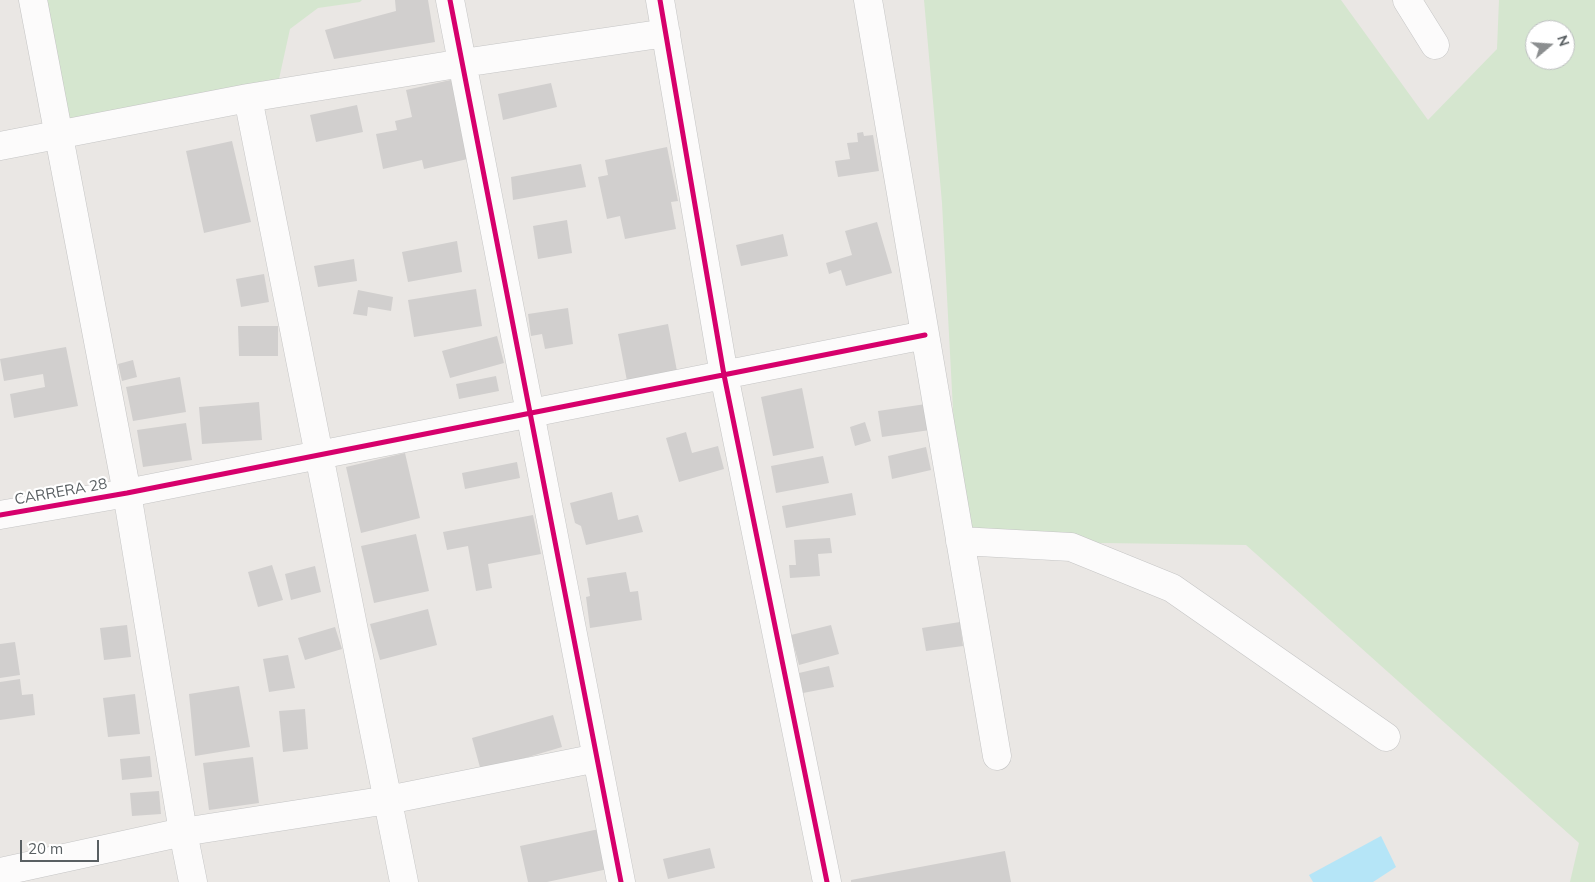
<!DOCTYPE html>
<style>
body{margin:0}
#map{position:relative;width:1595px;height:882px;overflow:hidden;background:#eae7e4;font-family:Mulish,sans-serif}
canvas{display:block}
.north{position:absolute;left:1525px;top:20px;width:50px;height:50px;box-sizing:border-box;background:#fff;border:1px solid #bdbfc0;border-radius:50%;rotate:72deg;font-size:14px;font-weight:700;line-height:20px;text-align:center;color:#595f62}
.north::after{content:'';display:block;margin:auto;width:18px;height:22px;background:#8c8f90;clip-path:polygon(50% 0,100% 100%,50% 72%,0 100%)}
.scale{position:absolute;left:20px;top:840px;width:79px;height:22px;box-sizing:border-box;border:2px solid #595f62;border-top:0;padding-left:6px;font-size:15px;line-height:18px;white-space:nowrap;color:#595f62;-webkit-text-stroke:4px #fff;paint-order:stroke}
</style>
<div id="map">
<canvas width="1595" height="882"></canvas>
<div class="north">N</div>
<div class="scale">20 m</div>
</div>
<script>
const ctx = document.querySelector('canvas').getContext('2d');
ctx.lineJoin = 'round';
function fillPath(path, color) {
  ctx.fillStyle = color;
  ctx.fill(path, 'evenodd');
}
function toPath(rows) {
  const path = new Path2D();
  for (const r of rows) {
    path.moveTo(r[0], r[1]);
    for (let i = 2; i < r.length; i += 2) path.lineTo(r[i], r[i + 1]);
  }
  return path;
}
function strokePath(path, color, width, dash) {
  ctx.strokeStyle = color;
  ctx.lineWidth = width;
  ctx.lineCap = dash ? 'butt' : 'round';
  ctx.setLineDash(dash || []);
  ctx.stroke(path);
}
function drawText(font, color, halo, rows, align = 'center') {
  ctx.font = font + ' Mulish,sans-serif';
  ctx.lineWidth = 4.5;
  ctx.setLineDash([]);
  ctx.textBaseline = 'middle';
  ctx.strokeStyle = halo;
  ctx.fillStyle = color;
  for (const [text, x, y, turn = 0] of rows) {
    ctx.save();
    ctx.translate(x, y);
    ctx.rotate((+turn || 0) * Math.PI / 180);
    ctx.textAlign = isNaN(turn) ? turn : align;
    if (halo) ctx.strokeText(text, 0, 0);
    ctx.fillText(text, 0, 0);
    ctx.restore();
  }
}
const green = toPath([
 [41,0,362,0,360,2,318,8,290,29,279,79,227,96,62,124],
 [924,0,1341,0,1428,120,1497,49,1499,0,1595,0,1595,882,1570,882,1579,843,1246,545,960,541,942,203],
 [1535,30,1565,30,1565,60,1535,60]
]);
const water = toPath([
 [1381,836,1396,867,1373,882,1313,882,1309,875]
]);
const building = toPath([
 [395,0,428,0,435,42,334,59,325,30,396,11],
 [455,79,472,158,424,169,422,160,383,169,376,134,397,130,395,121,412,117,406,90],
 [551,83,557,107,503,120,498,94],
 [357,105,363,132,316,142,310,115],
 [863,132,864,136,873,135,879,171,838,177,835,161,850,159,847,143,858,142,857,133],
 [232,141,251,222,204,233,186,151],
 [667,147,678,201,671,202,676,229,625,239,620,216,607,219,598,177,608,175,605,160],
 [581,164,586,187,513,200,511,177],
 [567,220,572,253,538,259,533,226],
 [877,222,892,273,846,286,841,270,829,274,826,263,852,255,845,231],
 [783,234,788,256,741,266,736,245],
 [457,241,462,272,408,282,402,252],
 [354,259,357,281,318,287,314,266],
 [264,274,269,302,241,307,236,279],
 [476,289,482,326,414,337,408,300],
 [358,290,393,297,391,311,368,307,367,316,353,314],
 [568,308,573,344,545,349,542,334,531,336,528,314],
 [668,324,677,371,627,381,618,334],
 [238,326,278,326,278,356,239,356],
 [497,336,504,363,450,378,442,351],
 [66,347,78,406,14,418,10,394,45,387,43,374,4,381,0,359],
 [133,360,137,377,122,381,118,364],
 [496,376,499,391,459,399,456,384],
 [180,377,186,412,133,421,126,387],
 [802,388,814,448,773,456,761,397],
 [259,402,262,440,202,444,199,407],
 [926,404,930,430,882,437,878,411],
 [865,422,871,441,855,446,850,427],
 [186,423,192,460,143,467,137,430],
 [686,432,692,453,718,446,724,469,679,482,666,438],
 [926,447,931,470,892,479,888,456],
 [405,453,420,518,361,533,346,467],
 [823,456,829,483,776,493,771,466],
 [517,462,520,478,465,489,462,473],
 [612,492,618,520,638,515,643,532,586,545,581,526,575,523,570,503],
 [852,493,856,515,786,528,782,506],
 [533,515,541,554,488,564,492,588,476,591,468,546,447,550,443,532],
 [416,534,429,591,374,603,361,546],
 [830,538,832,553,818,554,820,576,790,578,789,565,796,565,794,540],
 [272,565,283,600,258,607,248,572],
 [315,566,321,592,291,600,285,574],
 [626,572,630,592,638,591,642,620,590,628,586,597,590,596,587,578],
 [428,609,437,645,380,660,370,624],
 [960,622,963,646,926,651,922,628],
 [127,625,131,657,104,660,100,628],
 [831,625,839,654,799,665,791,635],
 [335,627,342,649,305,660,298,638],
 [15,642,20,675,0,678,0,644],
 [288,655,295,688,269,692,263,659],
 [829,666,834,687,803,693,799,673],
 [20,679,22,695,33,694,35,715,0,720,0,682],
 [239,686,250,747,195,756,189,694],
 [135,694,140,734,108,737,103,698],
 [305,709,308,749,283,752,279,711],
 [553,715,562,747,481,771,472,738],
 [150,756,152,777,122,780,120,759],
 [253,757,259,803,209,810,203,763],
 [159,791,161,814,132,816,130,793],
 [599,829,608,869,547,882,528,882,520,846],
 [710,848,715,868,668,879,663,859],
 [1005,851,1011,882,851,882,851,880]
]);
const minor = toPath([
 [450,0,621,882],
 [660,0,724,375,827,882],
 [868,0,997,756],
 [1407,0,1435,45],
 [248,98,404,882],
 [0,146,248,98,463,63,666,33],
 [127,493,925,335],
 [960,541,1071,547,1172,588,1386,737],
 [0,872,183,832,388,800,597,758]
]);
const tertiary = toPath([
 [33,0,127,493,183,832,193,882],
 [0,515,127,493]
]);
const cycleway = toPath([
 [450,0,621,882],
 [660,0,724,375,827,882],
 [0,515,127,493,925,335]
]);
const streetNames = [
 ["CARRERA 28",61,492,-10]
];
fillPath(green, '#d5e6cf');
fillPath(water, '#b5e5f7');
fillPath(building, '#d1cfce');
strokePath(minor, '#c5c5c5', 29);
strokePath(tertiary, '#c5c5c5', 29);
strokePath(minor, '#fcfbfb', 28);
strokePath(tertiary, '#fcfbfb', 28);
strokePath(cycleway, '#d6006c', 5);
drawText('15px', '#595f62', '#fff', streetNames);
</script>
